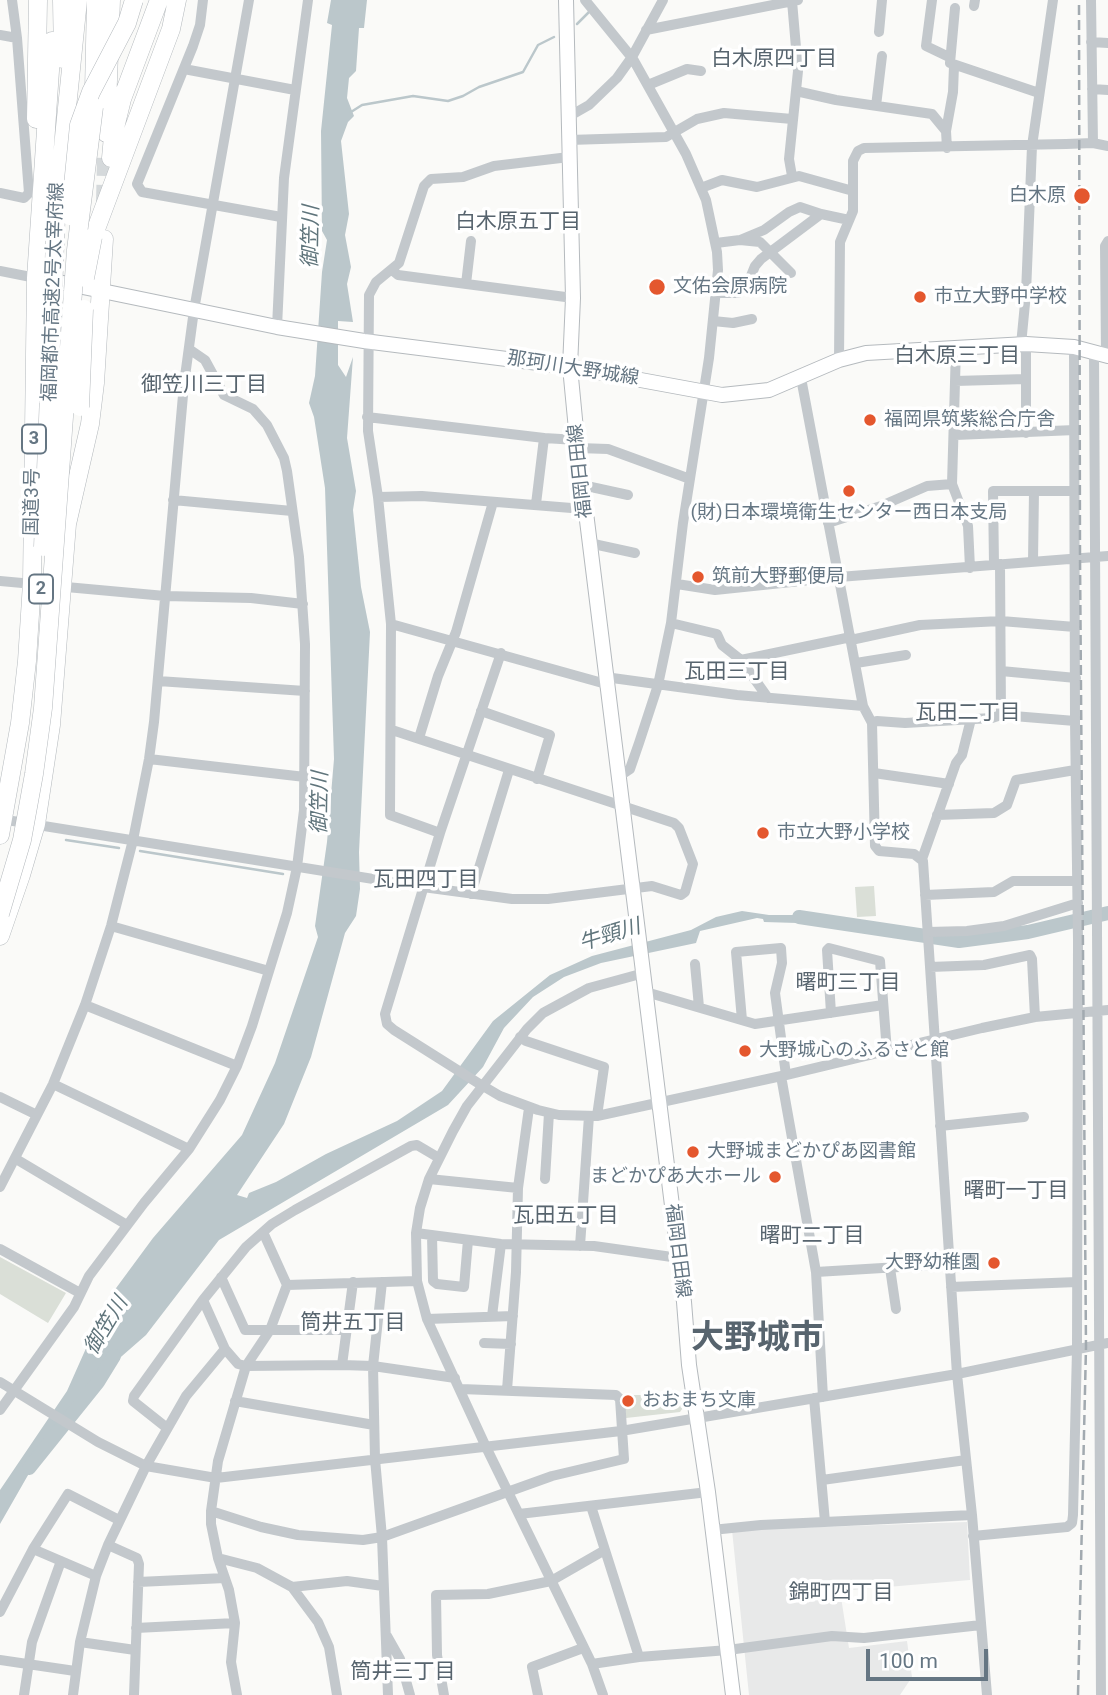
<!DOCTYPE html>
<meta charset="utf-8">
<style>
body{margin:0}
#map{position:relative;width:1108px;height:1695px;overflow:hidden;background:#fafaf8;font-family:Roboto,sans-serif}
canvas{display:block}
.scale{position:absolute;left:866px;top:1649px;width:122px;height:32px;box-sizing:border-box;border:4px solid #657683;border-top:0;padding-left:9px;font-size:21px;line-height:24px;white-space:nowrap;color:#657683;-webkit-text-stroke:5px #fff;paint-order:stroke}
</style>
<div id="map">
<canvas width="1108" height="1695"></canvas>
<div class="scale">100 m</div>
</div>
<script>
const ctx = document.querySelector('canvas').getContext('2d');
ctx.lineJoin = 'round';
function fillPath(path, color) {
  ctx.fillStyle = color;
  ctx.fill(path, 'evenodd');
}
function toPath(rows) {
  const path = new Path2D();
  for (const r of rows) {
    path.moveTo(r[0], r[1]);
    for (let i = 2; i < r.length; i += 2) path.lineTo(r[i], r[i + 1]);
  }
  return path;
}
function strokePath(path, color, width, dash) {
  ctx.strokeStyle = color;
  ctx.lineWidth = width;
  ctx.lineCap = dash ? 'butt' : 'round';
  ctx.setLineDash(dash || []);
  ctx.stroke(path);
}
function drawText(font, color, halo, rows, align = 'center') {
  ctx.font = font + ' Roboto,"Noto Sans JP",sans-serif';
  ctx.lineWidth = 7;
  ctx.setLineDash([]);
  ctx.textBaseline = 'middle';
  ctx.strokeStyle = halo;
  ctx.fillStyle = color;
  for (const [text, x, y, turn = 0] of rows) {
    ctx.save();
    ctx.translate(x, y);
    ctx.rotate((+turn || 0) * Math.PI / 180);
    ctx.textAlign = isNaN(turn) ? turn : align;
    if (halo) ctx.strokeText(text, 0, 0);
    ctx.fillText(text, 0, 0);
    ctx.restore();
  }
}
const built = toPath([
 [967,1522,970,1580,840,1591,849,1648,907,1641,912,1677,900,1695,749,1695,732,1530]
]);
const green = toPath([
 [874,886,876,916,857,917,855,887],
 [0,1257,66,1293,48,1323,0,1294],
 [623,1395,686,1395,687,1402,680,1412,626,1418]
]);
const water = toPath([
 [331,0,367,0,364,28,359,28,356,71,349,78,347,98,354,116,348,122,341,141,349,214,345,235,351,267,347,284,353,322,338,321,338,365,346,377,353,357,347,438,356,491,353,510,361,587,370,632,359,852,360,889,356,916,345,933,311,1057,284,1124,237,1195,247,1198,249,1193,276,1182,326,1154,397,1121,442,1091,493,1021,550,975,592,956,691,930,716,917,742,911,769,915,800,915,819,920,797,923,764,922,763,919,757,918,700,931,696,943,601,963,564,977,533,997,504,1028,483,1067,448,1105,219,1240,146,1335,90,1384,51,1435,0,1524,0,1490,67,1391,108,1299,153,1238,242,1135,275,1063,318,937,315,926,327,842,334,759,325,488,314,417,309,403,315,376,322,272,327,240,322,231,321,131,332,25,327,23]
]);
const stream = toPath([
 [577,24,590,11],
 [351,112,362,105,413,96,448,101,463,96,479,87,523,72,538,45,554,37],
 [66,840,119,848],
 [140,851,283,874]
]);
const river = toPath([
 [799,917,959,941,1028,932,1108,913],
 [29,1468,98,1382,114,1356]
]);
const highwayTunnel = toPath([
 [105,203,106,158]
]);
const minor = toPath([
 [203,0,200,25,193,46,137,184,142,192,281,217],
 [585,0,633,59,686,154,706,200,717,252,718,270,709,358,683,523,671,623,658,685,639,743,630,769,618,777],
 [932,0,926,46,949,57],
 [1091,0,1093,143],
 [974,6,975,0],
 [955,8,950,63,1039,93],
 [646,30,798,0],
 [879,32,882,0],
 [0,35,17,38],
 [1091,42,1108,43],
 [184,69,295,90],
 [648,85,687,69,701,71],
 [1092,89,1108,90],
 [796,91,836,100,932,114,946,131,947,148],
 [876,106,882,56],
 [568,117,589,105,617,78,632,57,663,0],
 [946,131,953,92,954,66],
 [569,140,666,137,697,119,724,113,792,119],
 [792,176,789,159,798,71,792,1],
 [701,188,722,180,757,187,799,176,853,191],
 [0,193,24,198,29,193,17,38,12,0],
 [740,240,764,230,789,212,800,207,821,214],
 [716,243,740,240,760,242,791,273],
 [392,270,398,275,573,298],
 [0,271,36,278],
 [466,284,471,241],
 [716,293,738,293,746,288,755,266,761,259,821,214,849,220],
 [713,321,733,323,752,319],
 [277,327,284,178,308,0],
 [1021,345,1026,293,1032,146,1053,0],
 [956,348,952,484,968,526,970,568],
 [1094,352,1101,1695],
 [1106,355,1105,246,1108,241],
 [839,360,840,242,853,211,853,161,858,151,864,148,1066,144,1093,143,1108,146],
 [801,378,863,706,872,723,875,846,879,851,914,854,923,861,957,1374,972,1515,987,1695],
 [955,381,1026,379],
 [367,417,544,438,577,440],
 [1026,433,1026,344],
 [955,435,1075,430],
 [578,448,608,449,690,479],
 [582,485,628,495],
 [378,497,422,496,584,509],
 [173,500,292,511],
 [536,504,544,438],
 [828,523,881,506,927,486,952,484],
 [589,543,635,553],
 [1033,561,1034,491],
 [1000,564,1001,715],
 [994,565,993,491,1075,491],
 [0,581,165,596,251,598,303,604],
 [677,584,715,590,839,577,1108,556],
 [671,623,717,634,722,645,741,660,851,637],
 [391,624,606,684],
 [851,640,920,625,1001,621,1075,627],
 [501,653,440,833,385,1014,387,1024,394,1030,478,1083,500,1096,538,1110,559,1115,597,1116,786,1075,982,1028,1035,1017,1108,1010],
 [741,660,768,698],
 [856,663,906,655],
 [1001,671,1076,678],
 [605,677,737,695,863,706],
 [158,681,305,691],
 [481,711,550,735,537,779],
 [872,723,877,721,905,723,992,718,1001,715,1075,721],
 [419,738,438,676,456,632,493,502],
 [149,759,305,777],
 [874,773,949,784],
 [937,815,994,813,1007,805,1016,780,1075,770],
 [0,819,423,887,512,899,548,899,652,886,681,895,685,892,693,864,679,828,674,823,392,730],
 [440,833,390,815,391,624,378,497,368,431,369,295,376,282,399,263,424,186,431,179,463,177,494,166,569,157],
 [922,859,956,763,962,755,971,719],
 [471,894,509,770],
 [925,895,994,892,1013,881,1076,881],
 [111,926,269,971],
 [928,932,967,931,1004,926,1078,903],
 [695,964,699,1007],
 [930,967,984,965,1030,955,1032,959,1035,1017],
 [646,992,755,1024,883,1005],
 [85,1005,237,1066],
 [831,1013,827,950,829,948,880,961,887,1052],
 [742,1020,736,952,781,948,782,963,775,993,786,1075],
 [520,1037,526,1041,604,1067,597,1116],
 [781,1076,816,1272,823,1397],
 [53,1084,189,1149],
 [0,1097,37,1115],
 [940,1126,1024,1117],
 [16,1159,127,1225],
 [429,1179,518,1188],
 [545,1179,549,1113],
 [0,1187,53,1084,85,1005,111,926,133,840,149,759,154,722,184,384,194,310,249,0],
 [416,1233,501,1244,594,1246,679,1258],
 [432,1235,433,1281,437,1284,464,1287,468,1240],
 [580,1246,589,1116],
 [0,1249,80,1293],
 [890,1268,896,1309],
 [816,1272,949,1264],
 [221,1277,245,1330,346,1330],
 [382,1282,373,1366,375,1459,382,1537,388,1695],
 [287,1285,417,1281],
 [951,1287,1077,1282],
 [203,1300,225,1349,238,1364,246,1366,342,1365,373,1366,455,1378],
 [492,1316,501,1244],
 [427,1319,513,1316],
 [484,1343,511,1344],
 [342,1365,353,1282],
 [0,1382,98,1442,146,1466,216,1478,621,1431,957,1374,1108,1343],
 [507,1390,516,1272,518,1188,529,1108],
 [814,1398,825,1522],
 [235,1401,374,1425],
 [0,1410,74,1307,89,1276,144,1203,189,1149,220,1100,237,1066,252,1026,287,913,297,867,304,810,305,644,299,557,287,471,284,458,267,425,253,409,224,395,205,360,189,349],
 [167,1428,133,1401,134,1396,203,1300,246,1247,272,1224,295,1210,411,1146,417,1145,439,1158],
 [822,1480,966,1460],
 [591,1506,639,1657],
 [211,1511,261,1527,298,1535,363,1540,382,1537,552,1476,624,1459,620,1399,616,1395,461,1389],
 [519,1514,708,1492],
 [712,1530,761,1525,972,1515],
 [973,1536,1067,1527,1072,1523,1073,1515,1077,1349,1078,940,1075,721,1074,347],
 [108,1545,137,1558,139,1564,134,1695],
 [33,1549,96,1576],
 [218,1558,257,1568,292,1587,318,1622,329,1647,337,1695],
 [138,1582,225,1578],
 [292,1587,347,1581,383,1586],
 [0,1612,33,1549,68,1494,119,1520],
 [136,1628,235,1623],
 [387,1636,400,1659,410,1695],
 [80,1642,135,1650],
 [0,1660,75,1671],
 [592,1664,639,1657,728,1650,832,1636,864,1638,981,1625],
 [24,1695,32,1642,61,1561],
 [73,1695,80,1642,96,1576,108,1545,146,1466,186,1396,225,1349],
 [237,1695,231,1662,235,1623,229,1590,218,1558,211,1524,211,1511,218,1461,246,1366,270,1330,287,1285,263,1232],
 [444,1695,437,1655,436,1595,488,1594,551,1581,605,1550],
 [538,1695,532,1667,583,1648],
 [603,1695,592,1664,486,1447,427,1319,417,1281,416,1233,420,1208,429,1179,453,1131,467,1106,527,1029,543,1013,589,988,644,973]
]);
const major = toPath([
 [566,0,573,298,570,367,577,440,684,1302,689,1365,708,1492,733,1695],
 [44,279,277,327,364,341,570,367,722,395,769,390,839,360,866,353,1026,344,1074,347,1108,356]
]);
const highway = toPath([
 [62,0,63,59],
 [94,91,96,0],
 [36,119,38,0],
 [106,133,111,0],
 [111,158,113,136,122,99,159,0],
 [56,216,78,0],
 [93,237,171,29,177,0],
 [0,835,20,723,27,661,32,583,36,278,52,41],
 [0,936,21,875,36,824,51,725,67,524,90,424,95,383,104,239]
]);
const rail = toPath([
 [1078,1695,1086,1347,1080,557,1079,0]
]);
const highwayBridge = toPath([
 [70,216,79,125,91,92,127,23,134,0],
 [85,278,93,237],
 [80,407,84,309],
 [43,547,56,216],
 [0,914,22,840,34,774,43,708,76,250,94,107]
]);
const markers = [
 [1082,196,9,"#e4572e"],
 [657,287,9,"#e4572e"],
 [920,297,7,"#e4572e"],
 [870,420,7,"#e4572e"],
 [849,491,7,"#e4572e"],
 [698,577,7,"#e4572e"],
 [763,833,7,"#e4572e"],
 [745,1051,7,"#e4572e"],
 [693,1152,7,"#e4572e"],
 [775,1177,7,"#e4572e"],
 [994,1263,7,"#e4572e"],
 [628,1401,7,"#e4572e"]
];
const shields = [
 [34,439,24],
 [41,589,24]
];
const shieldNames = [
 ["3",34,439],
 ["2",41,589]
];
const poiNames = [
 ["白木原",1066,196,"right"],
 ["文佑会原病院",673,287],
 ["市立大野中学校",934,297],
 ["福岡県筑紫総合庁舎",884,420],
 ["(財)日本環境衛生センター西日本支局",849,513,"center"],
 ["筑前大野郵便局",712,577],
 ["市立大野小学校",777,833],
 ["大野城心のふるさと館",759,1051],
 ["大野城まどかぴあ図書館",707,1152],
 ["まどかぴあ大ホール",761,1177,"right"],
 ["大野幼稚園",980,1263,"right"],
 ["おおまち文庫",642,1401]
];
const streetNames = [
 ["福岡都市高速2号太宰府線",54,292,-88],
 ["那珂川大野城線",573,369,9],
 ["福岡日田線",581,471,-96],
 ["国道3号",33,502,-89],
 ["福岡日田線",677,1251,83]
];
const neighbourhoodNames = [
 ["白木原四丁目",774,60],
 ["白木原五丁目",518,223],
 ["白木原三丁目",957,357],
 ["御笠川三丁目",204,386],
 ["瓦田三丁目",737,673],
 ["瓦田二丁目",968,714],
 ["瓦田四丁目",426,881],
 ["曙町三丁目",848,984],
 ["曙町一丁目",1016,1192],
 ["瓦田五丁目",566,1217],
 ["曙町二丁目",812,1237],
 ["筒井五丁目",353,1324],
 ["錦町四丁目",841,1594],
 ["筒井三丁目",403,1673]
];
const waterNames = [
 ["御笠川",312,237,-89],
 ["御笠川",321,803,-89],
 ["牛頸川",610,936,-17],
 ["御笠川",107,1326,-59]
];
const townNames = [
 ["大野城市",757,1340]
];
fillPath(built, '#e8e9e9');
fillPath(green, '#dadfd7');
fillPath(water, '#bbc7cb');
strokePath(stream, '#bbc7cb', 2.5);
strokePath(river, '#bbc7cb', 14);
strokePath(highwayTunnel, '#d5d9db', 18, [18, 9]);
strokePath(major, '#b5babe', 16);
strokePath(highway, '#b4b9bd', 19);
strokePath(minor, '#c3c8cc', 10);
strokePath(major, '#fff', 14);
strokePath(highway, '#fff', 18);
strokePath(rail, '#a2aab0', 2.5, [10, 5]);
strokePath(highwayBridge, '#b4b9bd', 19, []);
strokePath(highwayBridge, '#fff', 18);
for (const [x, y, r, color] of markers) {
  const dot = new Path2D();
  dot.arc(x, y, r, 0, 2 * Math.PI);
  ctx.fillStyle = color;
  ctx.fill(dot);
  strokePath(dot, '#fff', 2.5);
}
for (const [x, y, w] of shields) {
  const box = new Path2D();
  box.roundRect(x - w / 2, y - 14.5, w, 29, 5);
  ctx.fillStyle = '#fff';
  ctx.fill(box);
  strokePath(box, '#657683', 2);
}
drawText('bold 18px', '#657683', null, shieldNames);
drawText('19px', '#657683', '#fff', poiNames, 'left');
drawText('19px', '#657683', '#fff', streetNames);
drawText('21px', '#57646e', '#fff', neighbourhoodNames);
drawText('italic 21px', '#60757c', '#fff', waterNames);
drawText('bold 33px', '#57646e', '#fff', townNames);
</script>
